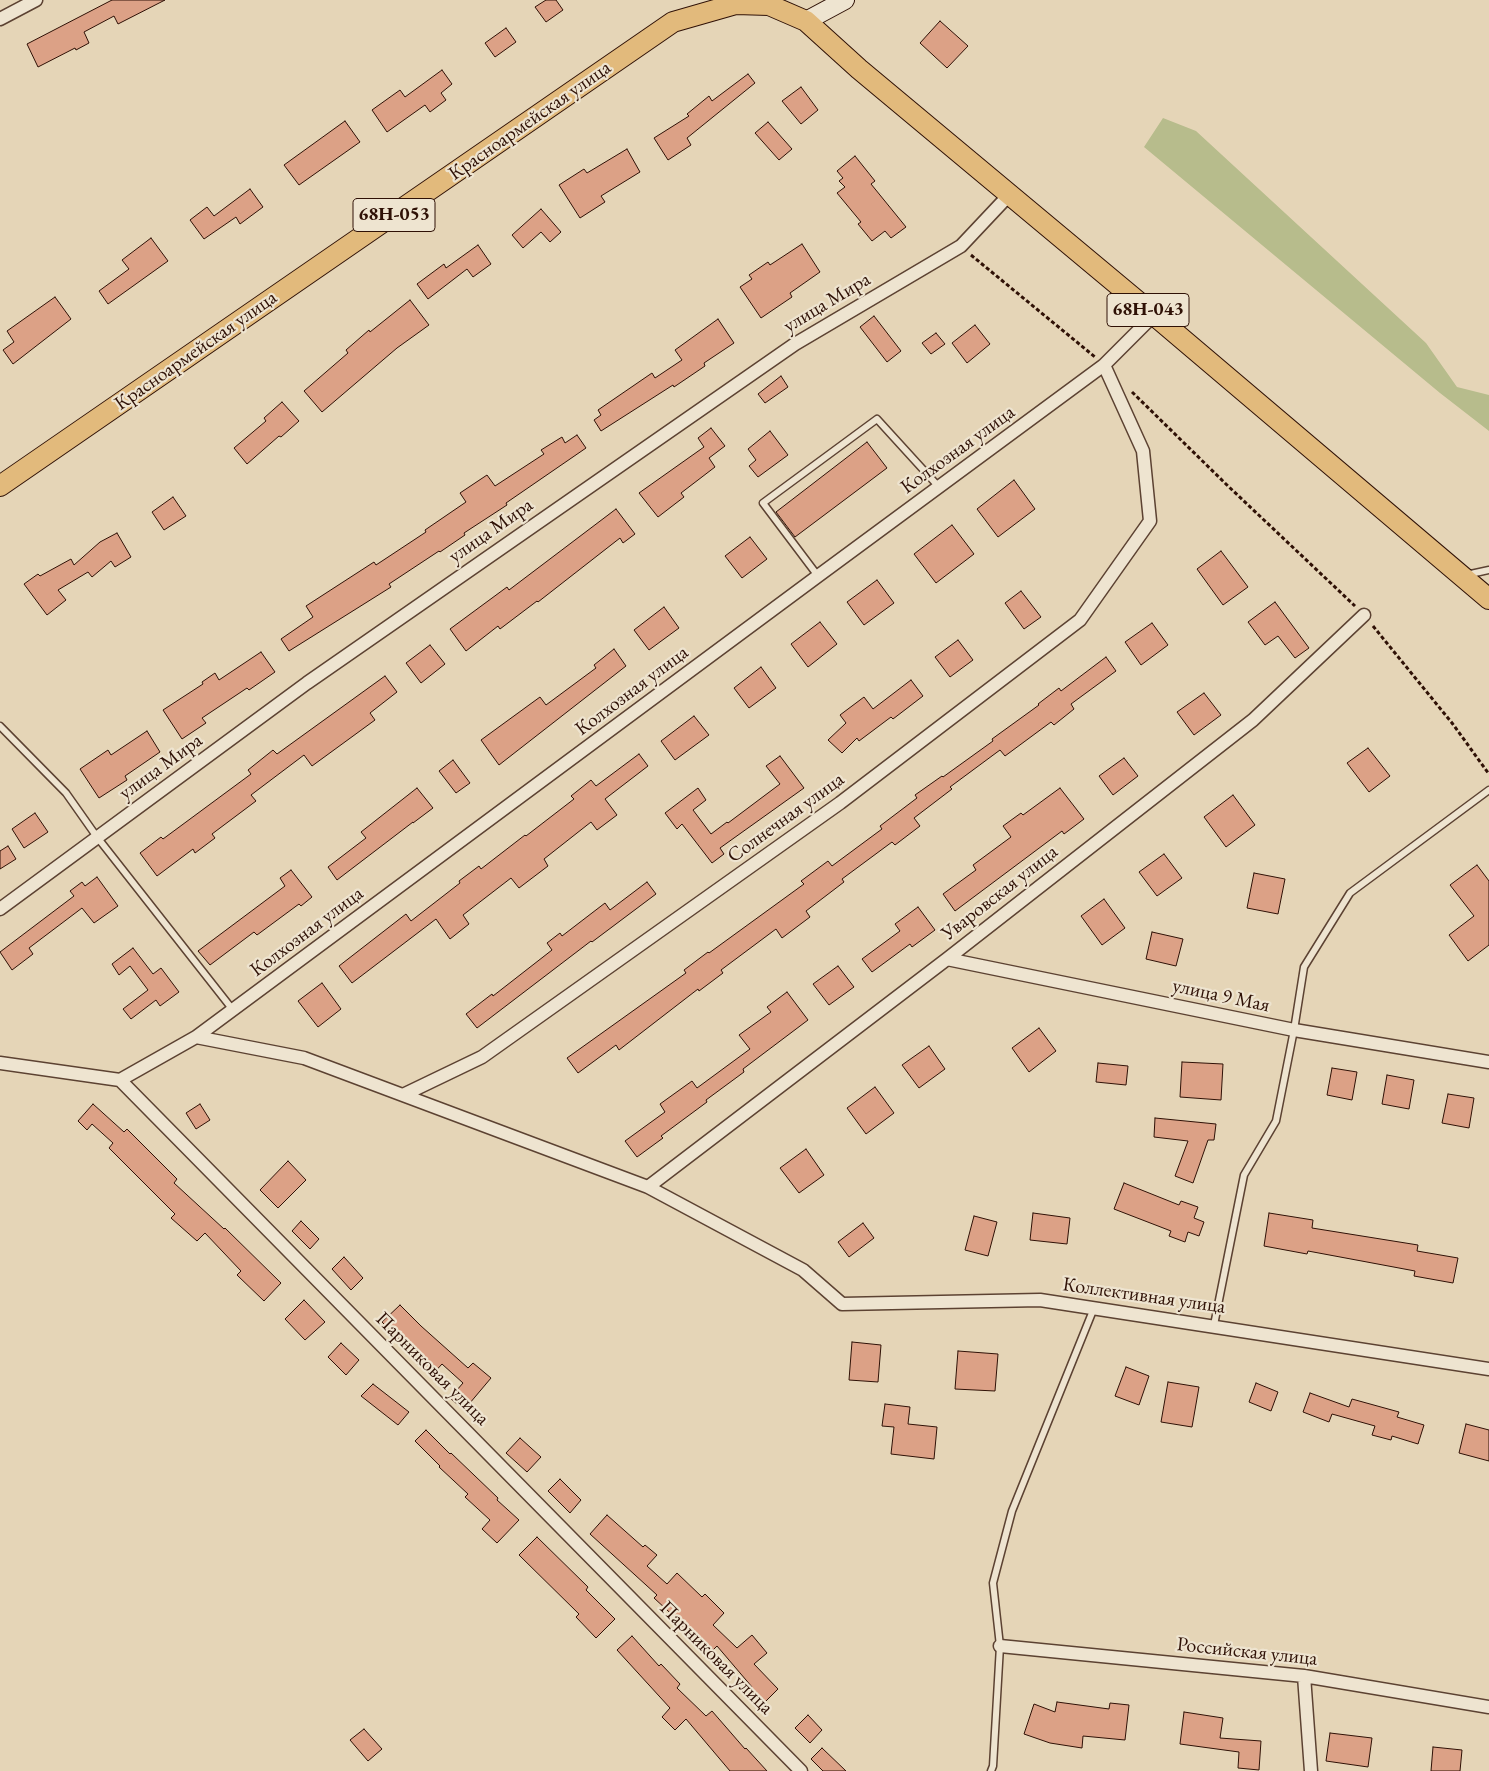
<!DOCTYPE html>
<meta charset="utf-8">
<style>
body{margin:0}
canvas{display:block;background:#e5d5b7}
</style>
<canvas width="1489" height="1771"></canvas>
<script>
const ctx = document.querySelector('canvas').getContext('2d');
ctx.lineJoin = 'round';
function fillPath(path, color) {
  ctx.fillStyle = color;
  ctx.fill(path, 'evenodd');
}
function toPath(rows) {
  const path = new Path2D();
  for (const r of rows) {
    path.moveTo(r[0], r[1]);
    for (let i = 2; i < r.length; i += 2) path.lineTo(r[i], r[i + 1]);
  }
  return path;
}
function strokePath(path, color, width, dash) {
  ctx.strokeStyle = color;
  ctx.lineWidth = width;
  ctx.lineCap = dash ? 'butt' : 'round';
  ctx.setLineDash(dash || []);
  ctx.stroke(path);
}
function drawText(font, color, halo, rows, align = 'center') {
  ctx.font = font + ' "EB Garamond",serif';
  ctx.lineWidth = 4.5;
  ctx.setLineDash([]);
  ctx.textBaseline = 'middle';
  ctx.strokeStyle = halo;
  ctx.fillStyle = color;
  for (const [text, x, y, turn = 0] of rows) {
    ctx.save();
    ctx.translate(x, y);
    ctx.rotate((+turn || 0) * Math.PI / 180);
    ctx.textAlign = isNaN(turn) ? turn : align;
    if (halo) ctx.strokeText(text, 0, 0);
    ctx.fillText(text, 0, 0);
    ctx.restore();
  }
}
const green = toPath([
 [1163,118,1196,131,1426,343,1457,387,1489,395,1489,431,1440,393,1144,147]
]);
const building = toPath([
 [112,0,165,0,118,24,114,16,84,32,89,43,76,50,75,48,38,67,27,44,112,0],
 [546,0,556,0,563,10,546,22,535,7,546,0],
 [940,21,968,46,947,68,920,43,940,21],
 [506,28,516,42,495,57,485,43,506,28],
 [442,70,452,84,441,93,446,100,430,112,425,105,387,132,372,110,400,90,405,97,442,70],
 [748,74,755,83,687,138,691,145,668,160,654,138,689,116,687,114,709,96,712,101,748,74],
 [801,87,818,110,801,124,782,101,801,87],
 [345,121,360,142,299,185,284,165,345,121],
 [768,122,792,149,779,160,755,133,768,122],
 [627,149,640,172,601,196,605,202,580,218,559,185,584,169,587,173,627,149],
 [855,156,875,181,871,184,906,227,891,238,885,231,872,241,858,224,861,222,837,193,845,187,839,181,843,178,837,171,855,156],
 [250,189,263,207,240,224,236,217,204,239,190,220,207,207,214,216,250,189],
 [541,209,561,232,550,242,541,232,523,248,512,235,541,209],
 [151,238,168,261,108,304,99,291,129,269,122,260,151,238],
 [802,244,820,272,790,293,792,297,761,318,740,287,752,279,749,275,768,262,770,265,802,244],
 [478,245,491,264,473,277,467,269,428,299,417,284,444,264,446,268,478,245],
 [55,297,71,319,13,364,3,350,14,342,7,331,55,297],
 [410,300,429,325,397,348,322,412,304,391,348,353,346,350,369,330,370,332,410,300],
 [874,316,901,351,887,362,860,327,874,316],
 [718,319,734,343,704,363,705,366,674,387,673,385,601,431,594,420,601,415,598,410,652,373,655,378,682,360,675,350,718,319],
 [975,325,990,344,967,363,952,343,975,325],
 [936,333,945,344,931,354,922,343,936,333],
 [781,376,788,387,765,403,758,394,781,376],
 [282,402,299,421,281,437,279,436,247,464,234,448,266,421,264,418,282,402],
 [711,428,725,446,709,458,715,467,681,493,684,497,658,517,639,493,704,447,698,438,711,428],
 [770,431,788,455,758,477,749,466,756,460,748,449,770,431],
 [577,435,586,448,506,503,507,505,464,533,465,535,440,552,439,551,389,584,391,587,289,651,281,639,313,617,306,606,374,562,376,565,426,532,425,530,466,502,460,493,487,475,495,486,544,454,541,450,562,437,565,443,577,435],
 [867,442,887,468,795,537,776,512,867,442],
 [1014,480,1035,509,998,537,977,509,1014,480],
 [173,497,186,516,164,530,152,512,173,497],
 [616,509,635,534,623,543,620,538,538,602,537,601,500,629,498,626,466,651,450,629,507,587,509,590,616,509],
 [952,525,974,554,936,583,914,554,952,525],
 [117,533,131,557,115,567,111,561,92,577,88,572,58,590,66,600,47,615,24,584,38,574,40,576,71,559,74,565,100,542,117,533],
 [750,537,767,559,742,578,725,556,750,537],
 [1221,551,1248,587,1223,605,1197,569,1221,551],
 [877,580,894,603,864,625,847,602,877,580],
 [1021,591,1041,617,1024,629,1005,603,1021,591],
 [1275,602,1309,648,1295,658,1278,636,1265,645,1248,622,1275,602],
 [664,607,679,628,649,650,634,630,664,607],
 [820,622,837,644,808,667,791,644,820,622],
 [1152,623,1168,645,1141,665,1125,642,1152,623],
 [958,640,973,660,950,677,935,657,958,640],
 [430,645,445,664,421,683,406,663,430,645],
 [614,649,626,666,499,765,481,740,540,697,546,705,596,668,594,665,614,649],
 [261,652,275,672,249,690,247,688,202,718,206,723,182,739,163,710,203,684,202,682,215,673,219,680,261,652],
 [1106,657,1116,671,1071,704,1074,709,1054,725,1051,722,1005,756,1000,750,950,787,952,789,914,818,920,826,895,845,892,842,842,879,844,882,806,911,810,917,782,938,776,929,721,970,723,973,699,991,698,989,619,1050,616,1045,578,1073,567,1058,686,973,684,970,708,952,709,953,804,884,801,881,828,861,832,866,882,829,880,826,917,798,915,795,942,776,943,777,993,741,992,739,1039,705,1038,704,1059,688,1061,691,1106,657],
 [761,667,776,688,749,708,734,688,761,667],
 [385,676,397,692,370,713,375,720,312,766,304,755,251,795,256,801,212,834,215,838,195,853,193,849,157,876,140,853,161,837,163,839,251,774,248,770,273,750,277,754,385,676],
 [911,680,923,696,893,719,891,717,859,741,857,738,842,753,828,740,846,723,840,715,864,697,873,709,911,680],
 [1204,693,1221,715,1194,735,1177,712,1204,693],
 [694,716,709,735,675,760,661,741,694,716],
 [147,731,160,752,125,776,127,780,99,798,80,769,108,750,111,755,147,731],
 [1368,748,1390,776,1369,792,1347,763,1368,748],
 [639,754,648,766,605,799,617,815,597,830,591,822,544,859,548,866,519,888,511,878,463,915,469,924,450,939,436,919,352,983,339,966,406,914,411,921,460,883,459,881,479,866,481,869,525,835,526,836,574,799,571,796,591,780,596,786,639,754],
 [780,756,804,788,720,848,724,854,712,863,682,824,677,829,665,813,698,788,706,800,693,810,711,834,727,822,728,823,780,784,766,766,780,756],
 [1124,758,1138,776,1113,795,1099,776,1124,758],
 [453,760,470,783,456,793,439,771,453,760],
 [417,788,433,808,413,823,413,822,337,880,328,867,366,838,361,832,417,788],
 [1060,788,1084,819,1064,834,1062,831,955,911,943,894,976,870,973,865,1011,837,1003,826,1021,813,1023,815,1060,788],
 [1233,795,1255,825,1226,847,1204,817,1233,795],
 [35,813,48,832,24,848,12,829,35,813],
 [8,846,16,859,0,869,0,851,8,846],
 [1164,854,1182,878,1157,896,1139,872,1164,854],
 [1477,865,1489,881,1489,945,1468,961,1449,935,1474,916,1450,885,1477,865],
 [291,870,312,897,301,906,299,904,257,935,254,932,210,965,198,951,285,886,280,878,291,870],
 [1254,873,1285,879,1278,914,1247,908,1254,873],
 [97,877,118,906,94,923,82,908,29,948,33,954,12,970,0,952,74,896,70,891,82,882,85,886,97,877],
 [647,882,656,894,592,942,591,941,477,1028,466,1014,492,994,493,996,552,950,547,943,560,933,562,936,605,903,610,910,647,882],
 [1104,899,1125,928,1102,945,1081,916,1104,899],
 [918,907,935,930,912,947,910,944,872,972,862,959,900,931,895,924,918,907],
 [1152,932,1183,939,1176,966,1146,959,1152,932],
 [133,948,153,974,161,968,179,992,160,1006,156,1000,131,1019,123,1009,148,990,130,966,119,975,112,964,133,948],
 [838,966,854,987,829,1005,813,984,838,966],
 [322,983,341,1009,318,1027,298,1001,322,983],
 [787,992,808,1020,743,1069,744,1072,706,1100,707,1102,661,1136,663,1138,637,1157,625,1141,665,1112,660,1104,692,1081,697,1088,750,1049,739,1035,771,1012,767,1007,787,992],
 [1039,1028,1056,1051,1029,1072,1012,1048,1039,1028],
 [929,1046,945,1069,919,1088,902,1065,929,1046],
 [1182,1062,1223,1064,1221,1100,1180,1097,1182,1062],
 [1098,1063,1128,1066,1126,1085,1096,1082,1098,1063],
 [1332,1068,1357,1072,1352,1100,1327,1095,1332,1068],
 [1387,1075,1414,1080,1409,1109,1382,1104,1387,1075],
 [875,1087,894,1113,866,1134,847,1108,875,1087],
 [1448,1094,1474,1098,1469,1128,1442,1123,1448,1094],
 [93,1104,124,1132,127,1129,177,1179,174,1183,224,1229,225,1228,281,1283,264,1301,237,1275,241,1271,205,1233,197,1241,171,1218,175,1214,109,1148,113,1143,92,1124,87,1130,78,1121,93,1104],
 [200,1104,210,1120,196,1129,186,1113,200,1104],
 [1155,1118,1216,1124,1214,1140,1208,1140,1193,1183,1175,1176,1188,1141,1154,1137,1155,1118],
 [806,1149,824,1175,799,1193,780,1168,806,1149],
 [288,1161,306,1180,278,1208,260,1190,288,1161],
 [1124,1183,1179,1205,1181,1201,1198,1207,1194,1218,1204,1222,1199,1236,1188,1232,1185,1242,1169,1236,1171,1231,1114,1209,1124,1183],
 [1033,1213,1070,1218,1067,1244,1030,1240,1033,1213],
 [1269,1213,1313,1220,1312,1228,1418,1245,1417,1251,1458,1258,1453,1283,1414,1276,1415,1271,1367,1262,1308,1251,1307,1254,1264,1246,1269,1213],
 [974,1216,997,1222,988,1256,965,1250,974,1216],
 [301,1221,319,1239,310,1249,292,1231,301,1221],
 [863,1223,874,1238,849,1257,838,1242,863,1223],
 [344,1257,363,1278,351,1290,332,1269,344,1257],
 [304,1300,325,1322,305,1340,285,1319,304,1300],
 [400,1305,421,1326,468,1368,473,1363,491,1378,464,1410,450,1398,463,1383,442,1364,431,1376,412,1359,415,1355,382,1322,400,1305],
 [852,1342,881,1345,878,1382,849,1380,852,1342],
 [341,1343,359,1360,346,1375,328,1357,341,1343],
 [958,1351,998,1354,995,1391,955,1389,958,1351],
 [1126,1367,1149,1376,1139,1405,1115,1396,1126,1367],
 [1168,1382,1199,1387,1192,1427,1161,1422,1168,1382],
 [1256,1383,1278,1392,1271,1411,1249,1402,1256,1383],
 [373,1384,409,1412,398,1425,361,1396,373,1384],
 [1310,1393,1349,1407,1352,1399,1399,1412,1397,1417,1424,1425,1418,1444,1392,1436,1391,1440,1372,1435,1375,1426,1332,1414,1329,1422,1303,1412,1310,1393],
 [885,1404,910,1407,908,1424,937,1427,934,1459,891,1454,894,1427,882,1426,885,1404],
 [1466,1424,1489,1430,1489,1461,1459,1453,1466,1424],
 [426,1430,450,1454,451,1453,498,1498,497,1500,519,1520,497,1543,482,1529,490,1520,465,1497,468,1494,439,1467,440,1466,415,1441,426,1430],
 [520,1438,541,1457,527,1472,506,1453,520,1438],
 [560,1479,581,1500,570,1513,548,1491,560,1479],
 [607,1515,643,1547,645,1545,657,1555,647,1566,667,1584,677,1573,702,1597,705,1594,724,1613,713,1625,737,1648,752,1635,767,1653,754,1664,778,1689,759,1708,746,1694,752,1687,717,1646,713,1650,700,1638,697,1641,678,1622,679,1621,654,1598,657,1595,590,1534,607,1515],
 [537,1537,588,1587,586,1590,615,1619,596,1638,576,1617,579,1614,519,1555,537,1537],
 [632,1636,659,1666,661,1664,680,1684,677,1688,706,1716,712,1711,745,1749,746,1748,767,1771,730,1771,686,1719,675,1730,662,1717,670,1708,617,1650,632,1636],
 [1057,1702,1109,1709,1110,1703,1129,1705,1125,1740,1083,1736,1082,1748,1050,1743,1024,1734,1034,1704,1055,1712,1057,1702],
 [1184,1712,1223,1718,1220,1738,1261,1741,1259,1770,1238,1768,1239,1752,1180,1744,1184,1712],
 [808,1715,822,1730,810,1743,795,1728,808,1715],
 [364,1729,382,1749,368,1761,350,1740,364,1729],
 [1330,1733,1372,1738,1368,1767,1326,1761,1330,1733],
 [1433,1747,1462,1750,1460,1771,1431,1771,1433,1747],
 [822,1748,846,1771,823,1771,811,1759,822,1748]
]);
const path = toPath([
 [971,255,1095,357],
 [1132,392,1228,486,1355,606],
 [1373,626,1452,723,1489,774]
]);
const lane = toPath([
 [1466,575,1489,570],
 [818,576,763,503,877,419,939,487],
 [0,726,66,793,97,837,233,1010],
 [1214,1325,1244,1175,1276,1121,1294,1030,1304,967,1350,893,1489,790],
 [991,1771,993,1766,1000,1646,993,1583,1012,1511,1094,1308]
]);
const street = toPath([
 [0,19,36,0],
 [0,909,307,683,795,344,961,246,1009,195],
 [947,959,1294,1030,1489,1062],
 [196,1037,304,1058,648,1187,803,1270,842,1304,1040,1300,1489,1369],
 [0,1063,120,1080,801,1771],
 [120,1080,196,1037,818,576,1104,365,1154,315],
 [403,1095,482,1057,840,803,1080,620,1150,521,1143,451,1104,365],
 [648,1187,947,959,1253,720,1364,615],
 [1000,1646,1304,1676,1489,1707],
 [1304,1676,1311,1771]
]);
const secondary = toPath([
 [806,21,845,0]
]);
const primary = toPath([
 [0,486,673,22,736,4,769,5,806,21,859,69,1154,315,1489,599]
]);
const shields = [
 [394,215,82],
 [1148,310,82]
];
const shieldNames = [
 ["68Н-053",394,215],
 ["68Н-043",1148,310]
];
const streetNames = [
 ["Красноармейская улица",530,121,-35],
 ["улица Мира",827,303,-31],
 ["Красноармейская улица",196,351,-35],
 ["Колхозная улица",958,450,-36],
 ["улица Мира",491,531,-35],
 ["Колхозная улица",632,691,-37],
 ["улица Мира",161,767,-36],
 ["Солнечная улица",786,818,-36],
 ["Уваровская улица",1000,893,-38],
 ["Колхозная улица",307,932,-37],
 ["улица 9 Мая",1221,996,12],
 ["Коллективная улица",1144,1296,8],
 ["Парниковая улица",432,1369,45],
 ["Российская улица",1247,1652,6],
 ["Парниковая улица",716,1658,45]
];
fillPath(green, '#b7bc8c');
fillPath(building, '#dca186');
strokePath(building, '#2f1106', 1);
strokePath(lane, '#5c4232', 9);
strokePath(street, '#5c4232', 15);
strokePath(secondary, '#2f1106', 20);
strokePath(primary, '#2f1106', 22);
strokePath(path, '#2f1106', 3, [4, 2.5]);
strokePath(lane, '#eee4d0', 6);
strokePath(street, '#eee4d0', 12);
strokePath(secondary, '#eee4d0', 18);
strokePath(primary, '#e2ba7c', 20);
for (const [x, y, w] of shields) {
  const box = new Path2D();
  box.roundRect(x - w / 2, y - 16.5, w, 33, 4);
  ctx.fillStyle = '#eee4d0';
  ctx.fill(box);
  strokePath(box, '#2f1106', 1);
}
drawText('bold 19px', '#2f1106', null, shieldNames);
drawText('20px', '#2f1106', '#eee4d0', streetNames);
</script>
